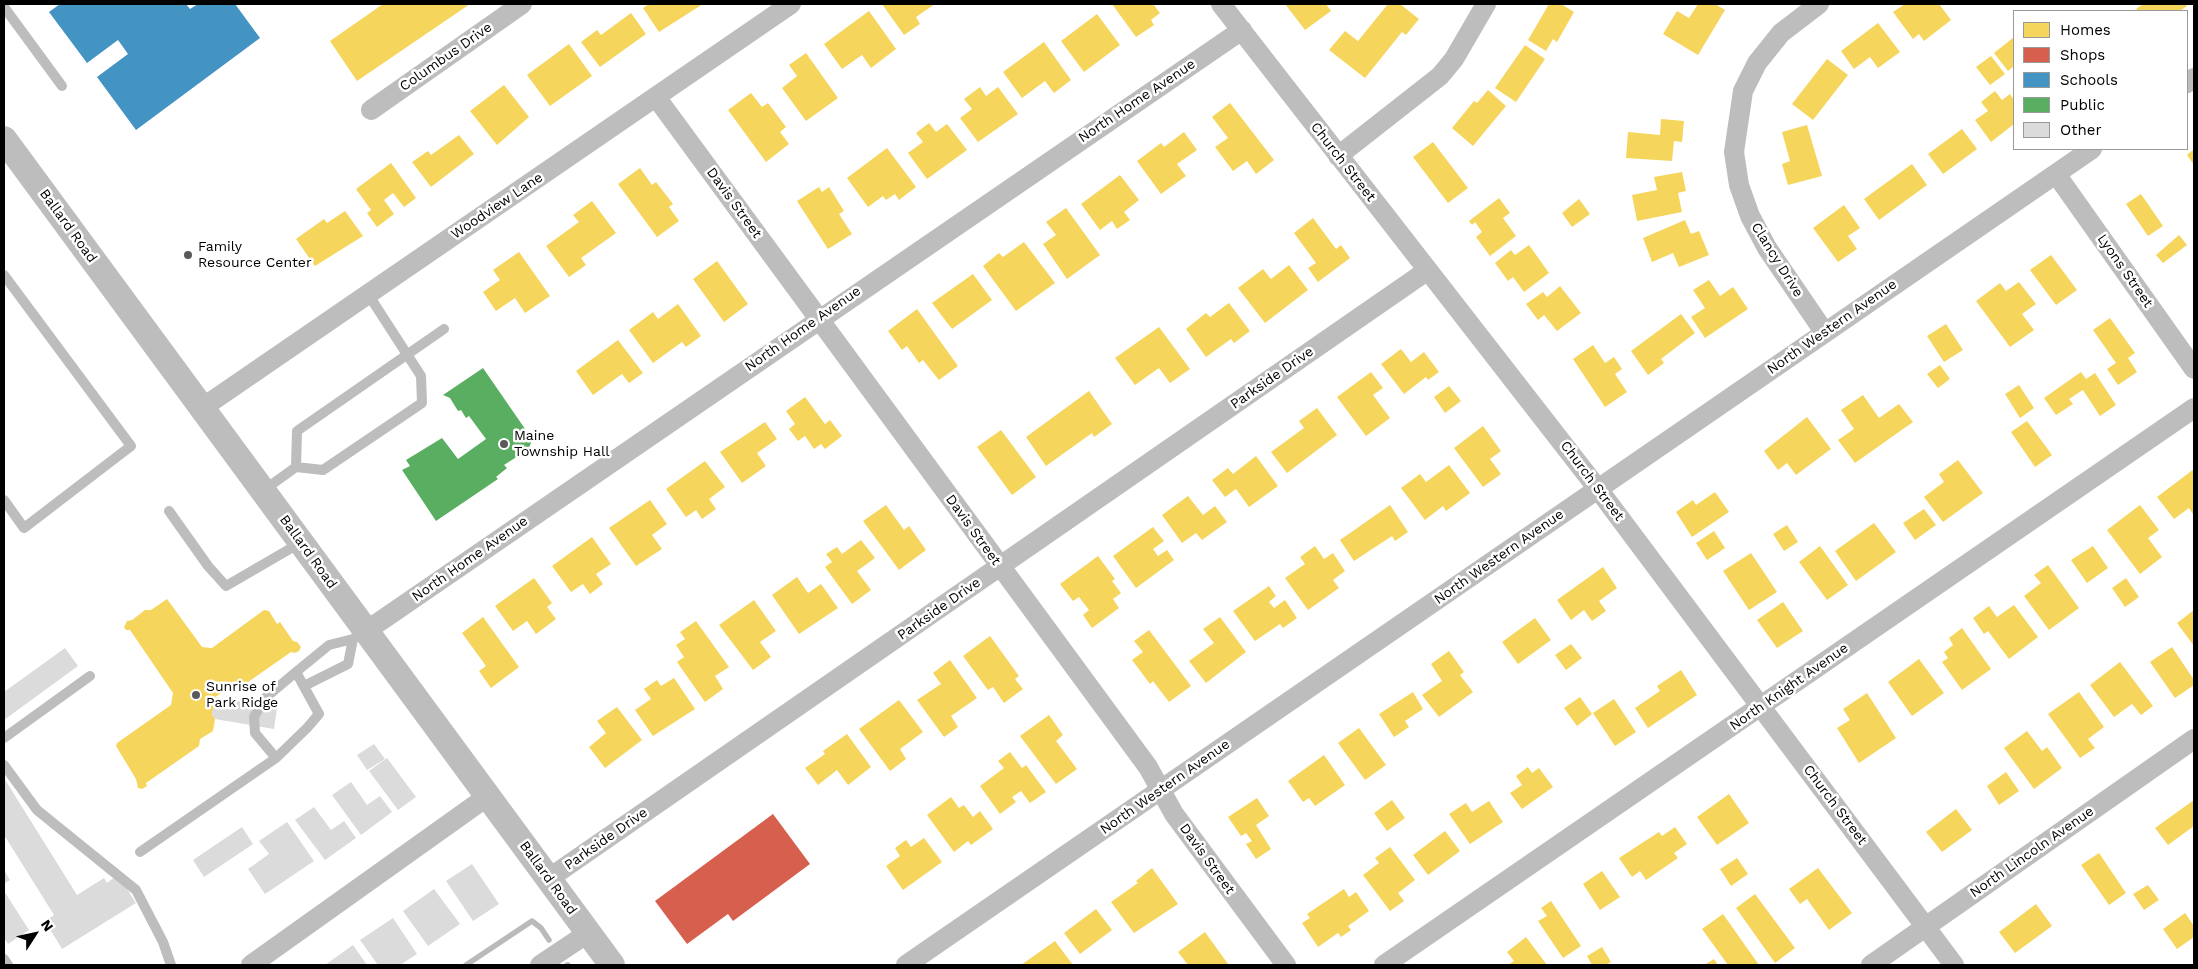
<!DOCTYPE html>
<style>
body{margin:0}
#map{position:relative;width:2198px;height:969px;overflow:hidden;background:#fff;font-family:"Work Sans",sans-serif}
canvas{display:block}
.frame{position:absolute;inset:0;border:5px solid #000;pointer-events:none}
.legend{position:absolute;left:2013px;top:10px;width:175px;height:140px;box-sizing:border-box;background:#fff;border:1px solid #999;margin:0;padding:6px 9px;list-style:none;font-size:15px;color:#000}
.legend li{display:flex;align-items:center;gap:10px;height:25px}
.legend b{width:25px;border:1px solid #999}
.north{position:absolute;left:10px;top:909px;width:50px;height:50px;-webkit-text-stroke:4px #fff;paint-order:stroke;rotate:55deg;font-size:14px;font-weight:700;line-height:20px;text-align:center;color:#000}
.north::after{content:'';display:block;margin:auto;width:18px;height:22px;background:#000;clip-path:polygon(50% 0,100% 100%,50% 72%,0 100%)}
</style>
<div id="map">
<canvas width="2198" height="969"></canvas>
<div class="frame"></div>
<ul class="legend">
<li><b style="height:14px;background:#f6d55c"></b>Homes</li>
<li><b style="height:14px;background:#d6604d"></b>Shops</li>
<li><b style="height:14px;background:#4393c3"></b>Schools</li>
<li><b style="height:14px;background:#5aae61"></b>Public</li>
<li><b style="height:14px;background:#dbdbdb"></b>Other</li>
</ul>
<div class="north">N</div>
</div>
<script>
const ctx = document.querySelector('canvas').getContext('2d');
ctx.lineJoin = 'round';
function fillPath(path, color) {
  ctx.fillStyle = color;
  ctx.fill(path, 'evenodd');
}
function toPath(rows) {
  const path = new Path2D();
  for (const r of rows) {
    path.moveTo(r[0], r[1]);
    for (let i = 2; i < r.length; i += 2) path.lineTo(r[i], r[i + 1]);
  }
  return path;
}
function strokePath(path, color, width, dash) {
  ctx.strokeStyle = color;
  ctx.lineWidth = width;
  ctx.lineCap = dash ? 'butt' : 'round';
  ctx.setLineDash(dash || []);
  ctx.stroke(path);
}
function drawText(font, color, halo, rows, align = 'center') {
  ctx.font = font + ' "Work Sans",sans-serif';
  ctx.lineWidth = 5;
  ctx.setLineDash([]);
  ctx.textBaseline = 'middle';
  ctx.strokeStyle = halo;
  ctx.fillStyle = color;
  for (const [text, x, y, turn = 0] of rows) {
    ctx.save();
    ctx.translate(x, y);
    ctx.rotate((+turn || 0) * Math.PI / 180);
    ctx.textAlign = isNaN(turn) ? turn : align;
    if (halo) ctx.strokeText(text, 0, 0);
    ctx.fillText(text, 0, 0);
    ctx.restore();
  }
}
const homes = toPath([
 [383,4,470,4,357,81,330,41],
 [649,4,703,4,659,32,643,8],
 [882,4,935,4,916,17,920,24,904,35],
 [1112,4,1153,4,1160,13,1151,20,1154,25,1136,37],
 [1285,4,1326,4,1331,11,1305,30],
 [1388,4,1400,4,1419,19,1406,35,1402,32,1365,78,1329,50,1345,31,1358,41],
 [1549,4,1561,4,1574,12,1557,42,1553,39,1546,51,1528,40],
 [1698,4,1715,4,1725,10,1698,55,1663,34,1677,11,1689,18],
 [1905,4,1939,4,1951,20,1924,41,1919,34,1913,39,1893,12],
 [2143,4,2185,4,2187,6,2180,11,2138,11,2136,9],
 [869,11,896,49,871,68,862,55,842,69,824,44],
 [631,13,646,34,600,67,581,42,597,30,601,35],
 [1097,14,1120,45,1084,72,1061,41],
 [1878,23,1900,52,1878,68,1870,57,1854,69,1841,51],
 [2014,37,2014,66,2008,71,1994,53],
 [1044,42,1071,80,1054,93,1045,81,1022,98,1003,72],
 [569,44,592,76,550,106,527,75],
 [1525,45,1545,59,1516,102,1495,88],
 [806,53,838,98,806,121,782,88,797,76,789,65],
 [1991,56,2005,74,1990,85,1976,67],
 [1827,59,1848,75,1813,120,1792,104],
 [504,85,529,117,497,145,470,111],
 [980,87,986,96,998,87,1018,114,978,142,960,118,972,109,964,99],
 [1488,90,1506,106,1473,146,1452,128,1474,101,1477,103],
 [1995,91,2002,100,2010,94,2014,100,2014,124,1991,142,1975,120,1988,111,1981,102],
 [751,93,762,107,768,103,786,127,780,132,789,144,766,162,728,110],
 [1230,103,1274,160,1256,174,1247,161,1233,171,1215,147,1228,138,1212,117],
 [1661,119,1684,121,1682,142,1674,141,1672,161,1626,158,1628,132,1660,135],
 [929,123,936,132,947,124,967,150,927,179,908,153,923,142,916,133],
 [1807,125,1822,176,1788,185,1782,164,1790,161,1782,132],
 [1962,129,1977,149,1943,174,1928,154],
 [1184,132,1197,150,1177,164,1186,176,1161,194,1137,161,1161,143,1164,147],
 [459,135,474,154,431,187,412,162,428,151,431,155],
 [1433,142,1468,188,1448,203,1413,157],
 [887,148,916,187,899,200,895,194,886,200,883,196,868,207,847,178],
 [2194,149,2194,165,2187,155],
 [391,163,416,198,404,207,393,193,384,200,394,214,377,227,367,213,371,210,356,189],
 [1912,164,1927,185,1879,220,1864,199],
 [640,168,652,185,656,182,673,204,669,207,679,221,657,237,618,184],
 [1682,172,1686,191,1678,193,1682,212,1637,221,1632,195,1657,190,1654,177],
 [1120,175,1139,200,1124,212,1130,220,1117,229,1112,221,1100,230,1081,204],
 [819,187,822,192,829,187,844,211,839,214,852,234,828,249,797,201],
 [2141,194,2163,226,2148,236,2126,204],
 [1499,198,1510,213,1503,218,1516,236,1490,256,1476,237,1482,232,1475,222,1472,225,1469,221],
 [1579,199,1590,214,1572,227,1562,213],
 [592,201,616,233,581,258,586,265,569,277,546,246,579,222,573,215],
 [1844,205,1860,228,1848,236,1857,249,1838,262,1813,228],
 [1066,208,1100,255,1067,279,1043,244,1056,235,1046,222],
 [345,211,363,236,315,266,296,239,324,219,327,223],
 [1313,218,1336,249,1341,245,1350,258,1318,282,1308,268,1316,263,1294,233],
 [1685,220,1691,234,1699,231,1709,255,1679,267,1673,253,1652,262,1643,238],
 [2179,235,2187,245,2163,263,2156,255],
 [1024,242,1055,283,1016,311,983,266,999,253,1003,257],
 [1529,245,1549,273,1524,292,1513,277,1508,281,1495,263,1511,250,1515,255],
 [519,252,550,296,525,313,515,298,496,311,483,292,500,280,493,270],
 [2051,255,2077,290,2056,305,2030,270],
 [717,261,748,304,724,322,693,279],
 [1289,265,1308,290,1265,323,1238,288,1263,269,1271,279],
 [973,274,992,300,952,329,932,303],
 [1709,280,1720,296,1733,287,1748,309,1705,338,1691,317,1705,308,1693,290],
 [2019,282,2036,304,2022,314,2034,330,2010,347,1976,301,2000,283,2006,291],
 [1560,286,1581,313,1557,331,1544,315,1538,320,1526,304,1543,292,1547,297],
 [1229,303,1250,331,1234,343,1231,339,1206,357,1186,329,1206,313,1210,317],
 [678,304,701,336,686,347,682,342,653,363,629,330,653,312,658,319],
 [917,309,958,366,939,380,923,360,919,363,907,346,902,350,888,331],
 [1681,314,1695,333,1661,359,1664,363,1648,375,1631,351],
 [2110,318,2135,353,2128,358,2137,372,2118,385,2107,369,2116,363,2093,330],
 [1946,324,1963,350,1944,362,1927,336],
 [1159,327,1190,369,1170,383,1159,368,1135,385,1115,358],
 [618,340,643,373,629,383,622,374,593,395,576,371],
 [1593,345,1605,363,1614,357,1622,369,1615,374,1627,392,1605,407,1573,359],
 [1401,349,1411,362,1424,352,1439,372,1428,380,1426,377,1404,394,1381,364],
 [1940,365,1950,379,1938,388,1927,374],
 [1371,372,1383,388,1373,395,1390,418,1366,436,1337,397],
 [2081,372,2086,379,2095,373,2116,405,2100,416,2083,390,2069,399,2073,404,2056,415,2044,398],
 [2019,385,2034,408,2020,418,2005,394],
 [1449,386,1461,401,1445,413,1434,397],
 [1089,391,1112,424,1094,437,1092,433,1046,466,1026,437],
 [1863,395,1879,418,1899,404,1913,422,1855,463,1838,440,1854,429,1841,410],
 [805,397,825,424,830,420,842,436,825,449,821,444,814,449,805,436,798,441,789,429,795,424,786,411],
 [1317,408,1337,435,1287,473,1271,452,1304,428,1299,421],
 [1807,417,1831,449,1796,475,1787,463,1778,470,1764,451],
 [2027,421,2052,455,2035,467,2011,432],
 [765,422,777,439,757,453,766,466,742,483,720,452],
 [1483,426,1501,451,1490,459,1501,474,1483,487,1454,448],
 [1001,430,1036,477,1012,495,977,447],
 [1256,456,1278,486,1249,507,1236,489,1225,497,1212,480,1228,468,1233,474],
 [1958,460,1983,493,1943,522,1924,497,1944,482,1939,474],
 [705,461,725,487,709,499,716,509,702,519,696,510,686,517,666,489],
 [1449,465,1470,493,1446,511,1443,506,1425,520,1401,488,1420,474,1426,482],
 [2194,469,2194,516,2189,508,2174,519,2157,497],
 [1715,492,1729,512,1692,537,1676,512,1693,500,1696,505],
 [1188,496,1203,515,1215,506,1227,522,1202,540,1196,533,1182,543,1162,515],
 [650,500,667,524,652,535,662,549,636,566,609,528],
 [886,505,904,530,909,526,926,550,899,570,863,521],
 [1390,505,1408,532,1395,541,1392,536,1354,561,1340,540],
 [2140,505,2159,530,2148,538,2162,557,2140,574,2107,530],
 [1924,509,1936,525,1915,540,1903,523],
 [1874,523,1896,552,1856,581,1835,551],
 [1787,525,1798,542,1784,551,1773,534],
 [1153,527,1164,541,1153,549,1158,556,1167,550,1174,560,1136,588,1113,556],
 [1714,531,1725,548,1707,560,1696,543],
 [592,537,611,564,596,574,603,584,590,594,583,584,571,592,552,566],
 [861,540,875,558,857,571,871,590,852,604,825,567,832,562,826,554,837,547,842,554],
 [1315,546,1324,559,1333,553,1345,571,1333,580,1339,588,1308,610,1285,578,1305,564,1300,557],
 [1820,546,1848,585,1827,600,1799,562],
 [2093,546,2108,568,2087,583,2071,560],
 [1751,553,1777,592,1749,610,1723,571],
 [1098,556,1115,579,1112,581,1121,593,1113,599,1119,608,1092,628,1083,615,1089,610,1079,597,1073,601,1060,584],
 [2048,565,2079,608,2049,630,2024,596,2041,583,2034,575],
 [1603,567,1617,588,1599,601,1606,611,1592,621,1584,610,1571,620,1557,600],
 [797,577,808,593,821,584,838,608,799,634,772,595],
 [534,578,552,603,547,607,556,619,536,634,527,621,513,631,495,606],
 [2126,578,2139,597,2125,607,2112,588],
 [1269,586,1276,596,1269,602,1274,608,1285,600,1297,618,1283,628,1280,624,1255,641,1233,611],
 [167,599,202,647,212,648,264,610,269,611,277,624,280,622,293,641,297,642,301,647,299,651,295,653,291,652,241,687,233,686,215,697,212,715,215,719,213,731,200,739,199,746,146,783,147,786,142,789,138,788,136,779,116,746,117,743,171,705,173,693,130,630,126,630,124,627,127,621,132,620,145,610,151,610],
 [754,600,776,631,760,642,771,657,753,670,719,625],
 [1783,602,1803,631,1777,648,1757,620],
 [2014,605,2038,637,2009,659,1988,631,1984,634,1973,618,1989,606,1997,617],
 [2194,610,2194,646,2177,623],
 [483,617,519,667,491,688,479,671,486,666,462,633],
 [1220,617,1246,652,1206,683,1189,661,1214,643,1203,629],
 [1535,618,1551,640,1518,664,1502,642],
 [696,621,729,667,715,676,723,689,705,702,677,662,684,657,676,645,685,639,680,632],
 [1962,628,1991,669,1962,690,1942,662,1948,658,1944,652,1953,645,1949,638],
 [1149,630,1191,686,1169,702,1153,681,1150,684,1132,660,1143,652,1134,641],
 [990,636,1019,676,1015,679,1023,689,1004,703,993,687,988,690,963,656],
 [1571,644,1582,658,1566,670,1555,655],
 [2172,647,2194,680,2194,685,2175,698,2150,662],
 [1449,651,1464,672,1460,675,1473,692,1439,717,1422,695,1442,681,1431,664],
 [1919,659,1944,693,1912,716,1888,682],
 [950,660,977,698,951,716,958,727,944,737,917,700,941,684,933,673],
 [2120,662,2153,706,2141,715,2132,704,2114,717,2090,685],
 [1681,670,1697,695,1648,728,1635,708,1660,691,1657,686],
 [674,678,695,709,653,736,635,710,651,699,644,689,657,680,661,686],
 [1413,692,1423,709,1405,721,1409,727,1394,737,1379,714],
 [2079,692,2104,727,2088,739,2095,748,2080,758,2048,714],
 [1867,693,1896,738,1859,763,1837,728,1850,720,1843,709],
 [1580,697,1592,714,1577,726,1564,708],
 [1614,699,1636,732,1615,746,1593,713],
 [899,700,923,732,900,749,906,759,890,771,859,729],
 [617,707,642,740,605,768,589,747,606,733,597,721],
 [1049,715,1063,735,1056,741,1077,769,1056,784,1020,736],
 [1359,728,1386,765,1365,780,1338,743],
 [2027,731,2042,751,2047,747,2062,768,2034,789,2004,748],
 [847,734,871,767,848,785,837,770,818,785,805,768,825,754,823,751],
 [1010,752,1022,768,1026,765,1046,792,1030,803,1021,791,1012,797,1016,802,1000,814,980,786,1004,768,998,761],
 [1324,755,1345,785,1315,806,1309,798,1303,802,1288,781],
 [1528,767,1532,773,1539,768,1553,787,1522,809,1510,793,1522,785,1516,776],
 [2006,772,2019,791,1999,805,1987,786],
 [1729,794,1749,823,1717,845,1697,817],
 [951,797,959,808,964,805,973,817,980,811,993,829,971,845,968,841,954,852,927,815],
 [1257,798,1269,816,1256,825,1271,849,1256,859,1246,844,1252,841,1246,833,1241,836,1228,817],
 [1392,800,1405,818,1387,831,1374,813],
 [2194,800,2194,826,2168,845,2155,828],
 [1489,801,1503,822,1470,844,1449,814,1466,803,1472,812],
 [1956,809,1972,830,1942,852,1926,832],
 [1675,827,1687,844,1674,853,1678,858,1646,880,1640,871,1632,877,1619,858,1659,832,1662,836],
 [1445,831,1460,851,1428,875,1413,855],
 [924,838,942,862,903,890,886,866,900,856,895,848,906,840,911,847],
 [1390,847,1415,880,1398,893,1404,901,1390,911,1363,875,1379,863,1375,858],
 [2099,853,2126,893,2109,905,2081,865],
 [1737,858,1748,874,1731,886,1720,869],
 [1152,868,1178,904,1134,933,1111,902,1138,883,1136,881],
 [1818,868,1852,913,1829,930,1807,899,1800,904,1789,889],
 [1602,871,1620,897,1600,910,1583,884],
 [2148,885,2159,900,2144,910,2133,894],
 [1344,889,1349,897,1356,892,1369,911,1348,926,1351,930,1341,937,1338,933,1318,947,1302,923,1310,918,1307,914],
 [1755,894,1795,948,1775,963,1736,908],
 [1551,901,1581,946,1563,958,1538,921,1547,916,1541,908],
 [2036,904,2052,926,2015,953,1999,932],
 [1096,909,1112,930,1080,954,1064,933],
 [2185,913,2194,926,2194,937,2177,949,2163,929],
 [1723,914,1759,965,1728,965,1702,929],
 [1205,932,1228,964,1227,965,1188,965,1178,952],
 [1526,937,1547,965,1508,965,1514,961,1507,952],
 [1055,941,1073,965,1021,965],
 [1602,947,1611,962,1606,965,1592,965,1587,956],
 [1714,959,1718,965,1704,965]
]);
const shops = toPath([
 [773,814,810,864,733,921,728,914,687,944,655,901]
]);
const schools = toPath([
 [60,4,186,4,190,9,198,4,235,4,260,38,136,130,97,77,128,54,118,40,87,63,49,12]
]);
const public = toPath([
 [483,368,532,439,529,449,504,465,507,468,496,477,498,479,436,521,402,470,410,466,406,460,442,438,458,459,486,439,469,416,466,418,461,410,458,411,450,398,443,395]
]);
const stream = toPath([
 [466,965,532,921,541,928,549,940],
 [567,965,568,965]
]);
const building = toPath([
 [65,648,78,666,4,720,4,692],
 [215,697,277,708,274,729,215,719,212,715],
 [374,744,385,759,367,770,357,755],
 [387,758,416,797,398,810,369,771],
 [4,778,77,895,104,878,107,883,118,875,136,903,62,949,45,921,54,915,4,835],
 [351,782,367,805,380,796,392,812,361,835,332,795],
 [314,807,331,830,344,821,356,838,325,860,295,820],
 [287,822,314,861,265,894,248,869,269,854,259,841],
 [242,827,253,844,204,877,193,860],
 [472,864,499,904,473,921,446,881],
 [4,870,10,880,4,884],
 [434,889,460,924,428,946,403,911],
 [4,891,29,930,8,944,4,938],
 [393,918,417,954,400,965,378,965,360,940],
 [353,945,367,965,325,965]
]);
const service = toPath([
 [4,7,62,86],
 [4,275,131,446,24,528,4,500],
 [296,467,297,431,444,329],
 [264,490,296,467,323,470,422,403,421,376,368,294],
 [169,511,208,566,226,586,300,543],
 [304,686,348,664,353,639],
 [4,738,90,676],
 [276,758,255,733,254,717,264,699,296,672],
 [4,765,37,810,136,890,163,942,171,965],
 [140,852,276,758,307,728,319,714,296,672,329,645,353,639,366,631],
 [4,959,8,965]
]);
const minor = toPath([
 [1221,4,1598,489,1954,965],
 [1819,4,1781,33,1757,63,1743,91,1734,152,1739,185,1750,216,1767,248,1825,333],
 [2187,83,2194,78],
 [656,97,1148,767,1174,814,1286,965],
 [371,110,522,4],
 [1338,156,1440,76,1454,59,1486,4],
 [2056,174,2194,369],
 [202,408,791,4],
 [366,631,1242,30],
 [548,879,1428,270],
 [251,965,488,796],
 [540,965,588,933],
 [906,965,2092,149],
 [1384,965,2194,408],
 [1871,965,2194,739]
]);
const tertiary = toPath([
 [4,139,612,965]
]);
const markers = [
 [188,255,5,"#595959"],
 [504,444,5,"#595959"],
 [196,695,5,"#595959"]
];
const streetNames = [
 ["Columbus Drive",446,57,-35],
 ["North Home Avenue",1137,101,-34],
 ["Church Street",1343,162,52],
 ["Davis Street",734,203,54],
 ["Woodview Lane",497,206,-34],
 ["Ballard Road",68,226,54],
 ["Clancy Drive",1777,260,58],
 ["Lyons Street",2125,271,55],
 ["North Western Avenue",1832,327,-35],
 ["North Home Avenue",803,329,-35],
 ["Parkside Drive",1272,378,-35],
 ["Church Street",1592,481,53],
 ["Davis Street",973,530,54],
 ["Ballard Road",308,552,54],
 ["North Western Avenue",1499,557,-35],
 ["North Home Avenue",470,559,-35],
 ["Parkside Drive",939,609,-35],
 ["North Knight Avenue",1789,687,-35],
 ["North Western Avenue",1165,787,-35],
 ["Church Street",1835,805,53],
 ["Parkside Drive",606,839,-35],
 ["North Lincoln Avenue",2032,852,-35],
 ["Davis Street",1207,859,54],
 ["Ballard Road",548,878,54]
];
const poiNames = [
 ["Family",198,247],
 ["Resource Center",198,263],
 ["Maine",514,436],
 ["Township Hall",514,452],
 ["Sunrise of",206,687],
 ["Park Ridge",206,703]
];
fillPath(homes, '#f6d55c');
fillPath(shops, '#d6604d');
fillPath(schools, '#4393c3');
fillPath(public, '#5aae61');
strokePath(stream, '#bababa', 5.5);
fillPath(building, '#dbdbdb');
strokePath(service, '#bdbdbd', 10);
strokePath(minor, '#bdbdbd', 20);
strokePath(tertiary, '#bdbdbd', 26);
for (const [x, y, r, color] of markers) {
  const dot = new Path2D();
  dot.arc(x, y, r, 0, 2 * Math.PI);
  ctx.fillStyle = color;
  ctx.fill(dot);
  strokePath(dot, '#fff', 2);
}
drawText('14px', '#000', '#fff', streetNames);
drawText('14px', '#000', '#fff', poiNames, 'left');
</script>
